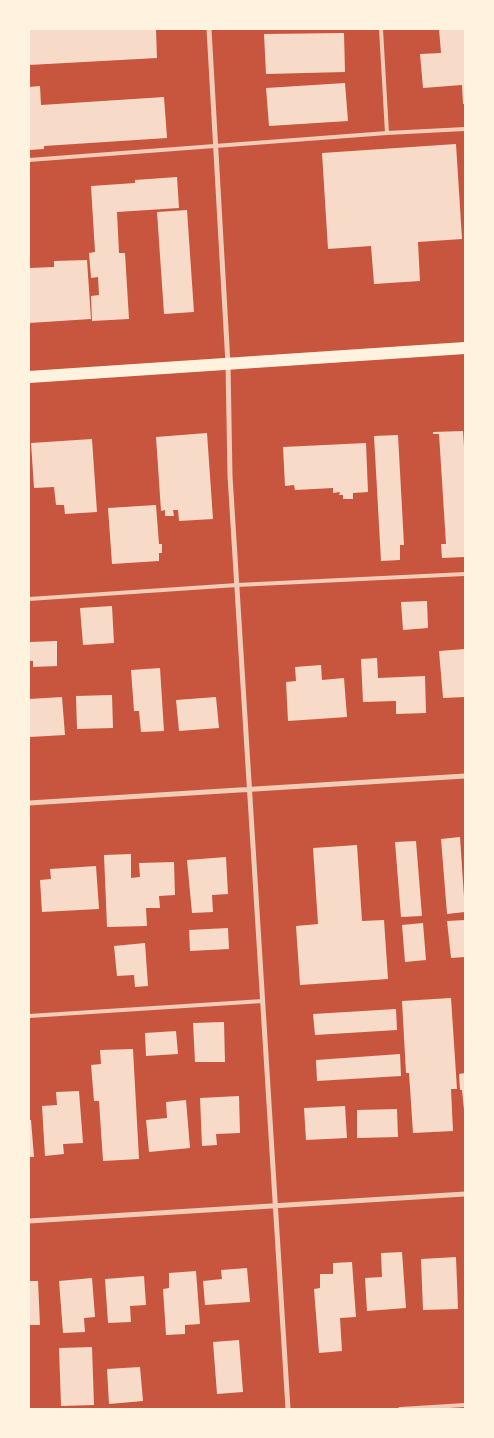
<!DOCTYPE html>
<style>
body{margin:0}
#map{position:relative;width:494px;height:1438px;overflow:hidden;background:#c8553d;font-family:"Playfair Display",serif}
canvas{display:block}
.frame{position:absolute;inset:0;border:30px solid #fff3e0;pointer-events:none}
</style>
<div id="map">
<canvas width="494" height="1438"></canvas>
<div class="frame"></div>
</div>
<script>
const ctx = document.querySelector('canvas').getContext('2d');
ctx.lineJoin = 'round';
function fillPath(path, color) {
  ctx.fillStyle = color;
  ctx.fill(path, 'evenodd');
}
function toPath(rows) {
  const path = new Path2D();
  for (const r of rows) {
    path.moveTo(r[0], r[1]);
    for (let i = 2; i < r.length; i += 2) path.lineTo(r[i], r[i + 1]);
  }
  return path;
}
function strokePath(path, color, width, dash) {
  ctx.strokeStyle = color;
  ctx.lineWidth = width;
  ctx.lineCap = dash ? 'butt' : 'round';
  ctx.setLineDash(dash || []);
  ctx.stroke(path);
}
const building = toPath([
 [29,29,156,29,157,58,29,65],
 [439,29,465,29,465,104,463,104,462,85,423,88,420,54,441,53],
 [344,33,345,72,266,74,264,34],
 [345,83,348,121,269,126,266,88],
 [40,86,41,105,164,97,167,138,44,146,44,149,29,150,29,87],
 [456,144,462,239,418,242,420,281,374,284,371,246,328,249,322,153],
 [177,177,179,208,117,212,119,253,125,253,129,319,92,321,91,296,99,295,98,277,91,278,89,253,95,252,91,186,135,183,135,180],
 [187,210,194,312,164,314,157,212],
 [87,260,91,319,29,323,29,268,54,267,54,261],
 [463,431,465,463,465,557,442,558,441,544,446,544,439,434,433,434,433,432],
 [207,433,213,519,179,521,178,510,173,510,174,516,165,516,165,510,161,511,156,437],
 [398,435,404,545,400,545,400,560,381,561,374,436],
 [92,439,97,512,65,514,64,505,56,505,54,487,34,488,31,443],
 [366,443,368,492,353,493,353,499,343,499,343,495,339,495,340,492,333,493,333,488,295,490,294,485,285,486,283,447],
 [156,505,159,544,162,544,162,553,159,553,159,561,112,564,108,508],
 [427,601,428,628,403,630,401,602],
 [112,606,114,643,83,645,80,608],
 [57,641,57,666,33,667,33,661,29,661,29,642],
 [465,649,465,697,443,698,439,651],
 [377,658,378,678,425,676,426,713,396,714,396,701,363,702,361,659],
 [321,665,322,680,344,678,347,717,288,721,286,682,296,681,295,667],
 [160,668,164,731,141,732,139,711,134,711,131,670],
 [112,695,113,728,77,729,76,696],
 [62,697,65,735,30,737,29,699],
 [216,697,219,728,179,731,176,700],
 [460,837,465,912,447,914,441,839],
 [416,841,422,916,401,917,395,842],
 [357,845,362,921,384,920,388,979,300,985,296,926,318,924,313,848],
 [131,854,131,878,140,877,139,863,174,862,175,895,159,896,160,908,146,908,147,926,107,927,104,855],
 [226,857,228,894,212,895,213,912,192,913,187,860],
 [96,866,99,909,42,912,40,880,51,879,50,869],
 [465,920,465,957,451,958,447,921],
 [423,923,426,960,405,962,402,925],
 [228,928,229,949,190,951,189,930],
 [145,943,148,986,135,987,134,975,117,976,114,946],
 [451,998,457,1089,451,1089,453,1131,413,1133,409,1073,406,1073,402,1001],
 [396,1009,397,1030,315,1035,313,1014],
 [224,1022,225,1062,195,1062,193,1023],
 [176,1031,178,1054,146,1056,145,1033],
 [133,1049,139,1159,103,1161,99,1101,94,1101,91,1065,101,1064,100,1050],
 [400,1054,401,1076,317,1081,316,1060],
 [465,1073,465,1110,464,1110,462,1090,460,1090,459,1074],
 [79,1091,83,1143,63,1144,64,1154,45,1156,42,1106,57,1105,56,1092],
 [239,1096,240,1133,216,1134,217,1145,202,1146,200,1098],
 [186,1100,190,1148,149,1152,146,1120,167,1118,166,1102],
 [345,1106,347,1138,306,1140,304,1108],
 [397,1109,398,1137,357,1138,357,1110],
 [29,1120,31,1120,34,1157,29,1157],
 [402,1252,406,1308,367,1311,365,1278,382,1277,381,1253],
 [456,1257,458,1309,423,1310,421,1259],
 [352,1262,356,1317,340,1318,342,1351,319,1353,314,1289,320,1288,320,1274,333,1274,333,1263],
 [247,1268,250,1302,205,1305,203,1281,222,1279,221,1270],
 [196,1271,200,1324,185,1325,185,1334,166,1335,163,1289,169,1288,169,1273],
 [144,1276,146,1305,130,1306,131,1322,108,1323,105,1279],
 [92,1278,95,1317,84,1318,85,1332,63,1333,59,1281],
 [29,1281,38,1281,40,1325,29,1325],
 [239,1340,243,1392,217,1394,213,1342],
 [92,1347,94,1405,61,1406,59,1348],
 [140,1367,143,1401,109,1404,107,1369]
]);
const service = toPath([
 [381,29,387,133],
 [29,160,387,133,465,129],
 [29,599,237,585,465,574],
 [29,1016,263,1001],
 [400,1409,465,1405]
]);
const minor = toPath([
 [209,29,228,364,230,476,288,1409],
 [29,803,465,776],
 [29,1221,465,1194]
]);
const primary = toPath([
 [29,377,465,348]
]);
fillPath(building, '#f7dbc8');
strokePath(service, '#f1ccb7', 4);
strokePath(minor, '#f1ccb7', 5);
strokePath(primary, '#fff3e0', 12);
</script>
